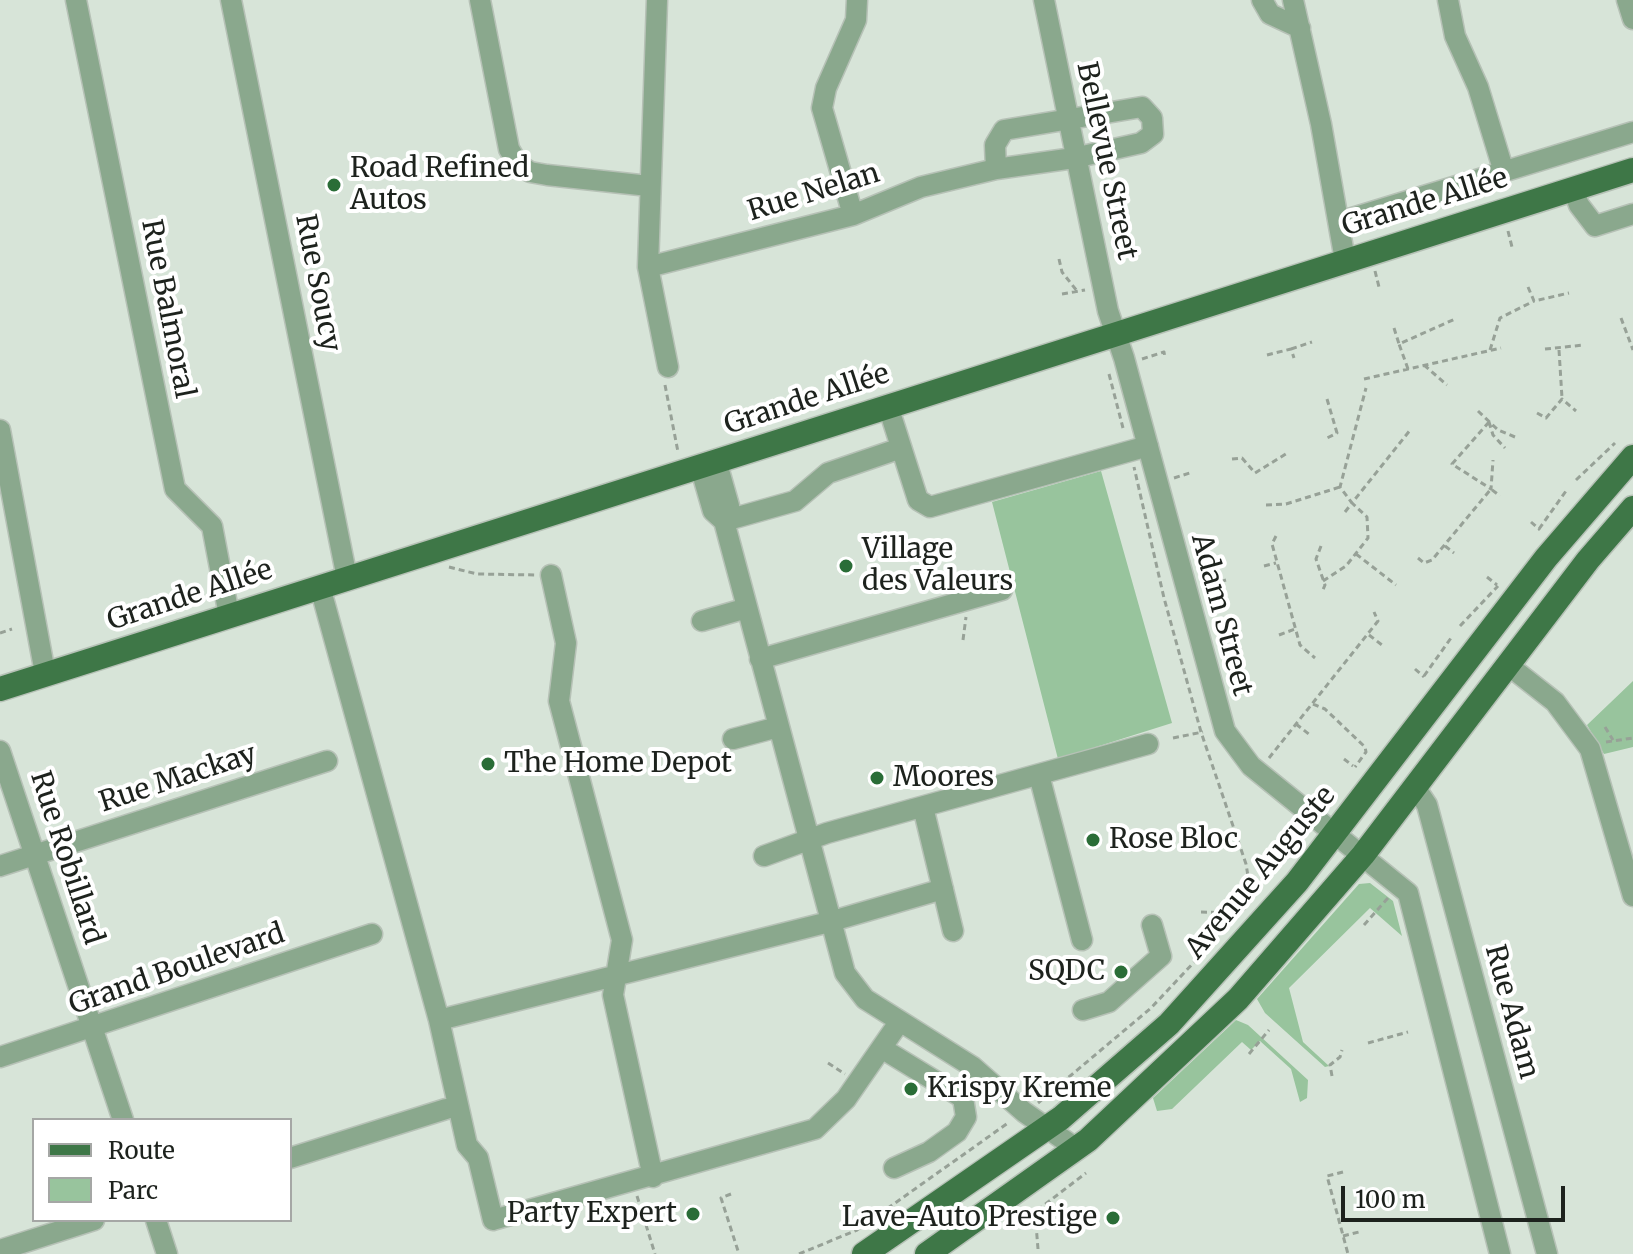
<!DOCTYPE html>
<meta charset="utf-8">
<style>
body{margin:0}
#map{position:relative;width:1633px;height:1254px;overflow:hidden;background:#d7e4d8;font-family:Merriweather,serif}
canvas{display:block}
.legend{position:absolute;left:32px;top:1118px;width:260px;height:104px;box-sizing:border-box;background:#fff;border:2px solid #a5a7a5;margin:0;padding:10px 14px;list-style:none;font-size:24px;color:#1d221d}
.legend li{display:flex;align-items:center;gap:16px;height:40px}
.legend b{width:40px;border:2px solid #a5a7a5}
.scale{position:absolute;left:1341px;top:1186px;width:224px;height:36px;box-sizing:border-box;border:4px solid #1d221d;border-top:0;padding-left:10px;font-size:24px;line-height:28px;white-space:nowrap;color:#1d221d;-webkit-text-stroke:6px #fff;paint-order:stroke}
</style>
<div id="map">
<canvas width="1633" height="1254"></canvas>
<ul class="legend">
<li><b style="height:10px;background:#3e7747"></b>Route</li>
<li><b style="height:22px;background:#98c49d"></b>Parc</li>
</ul>
<div class="scale">100 m</div>
</div>
<script>
const ctx = document.querySelector('canvas').getContext('2d');
ctx.lineJoin = 'round';
function fillPath(path, color) {
  ctx.fillStyle = color;
  ctx.fill(path, 'evenodd');
}
function toPath(rows) {
  const path = new Path2D();
  for (const r of rows) {
    path.moveTo(r[0], r[1]);
    for (let i = 2; i < r.length; i += 2) path.lineTo(r[i], r[i + 1]);
  }
  return path;
}
function strokePath(path, color, width, dash) {
  ctx.strokeStyle = color;
  ctx.lineWidth = width;
  ctx.lineCap = dash ? 'butt' : 'round';
  ctx.setLineDash(dash || []);
  ctx.stroke(path);
}
function drawText(font, color, halo, rows, align = 'center') {
  ctx.font = font + ' Merriweather,serif';
  ctx.lineWidth = 8;
  ctx.setLineDash([]);
  ctx.textBaseline = 'middle';
  ctx.strokeStyle = halo;
  ctx.fillStyle = color;
  for (const [text, x, y, turn = 0] of rows) {
    ctx.save();
    ctx.translate(x, y);
    ctx.rotate((+turn || 0) * Math.PI / 180);
    ctx.textAlign = isNaN(turn) ? turn : align;
    if (halo) ctx.strokeText(text, 0, 0);
    ctx.fillText(text, 0, 0);
    ctx.restore();
  }
}
const green = toPath([
 [1101,471,1172,723,1058,759,992,502],
 [1633,681,1633,747,1604,754,1587,725],
 [1370,883,1393,901,1402,936,1370,908,1289,988,1303,1042,1329,1066,1325,1067,1265,1013,1257,999,1359,884],
 [1236,1020,1248,1025,1308,1080,1307,1098,1300,1102,1291,1069,1260,1041,1251,1050,1242,1042,1172,1109,1157,1111,1153,1098]
]);
const path = toPath([
 [1508,231,1512,247],
 [1059,259,1062,272,1077,291],
 [1375,271,1379,287],
 [1528,287,1534,301,1569,293],
 [1062,294,1085,290],
 [1621,318,1633,350],
 [1394,328,1399,344],
 [1291,349,1312,342],
 [1545,349,1584,345],
 [1490,350,1500,318,1534,301],
 [1559,350,1562,398],
 [1267,355,1291,349,1294,358],
 [1142,359,1164,352,1165,358],
 [1424,365,1447,385],
 [1408,369,1399,344,1455,319],
 [1109,374,1123,428],
 [1364,379,1501,348],
 [665,385,678,452],
 [1327,399,1337,433,1327,438],
 [1478,411,1498,430,1515,437],
 [1537,413,1546,418,1562,399,1576,411],
 [1489,422,1452,464,1491,489,1493,460],
 [1489,422,1493,435,1505,448],
 [1232,459,1242,458,1255,473,1289,452],
 [1174,478,1193,472],
 [1576,480,1615,443],
 [1266,505,1286,504,1340,487],
 [1345,512,1352,503,1340,487,1366,388],
 [1531,522,1540,530],
 [1539,529,1566,491],
 [1276,536,1272,544,1300,645,1315,658],
 [1321,546,1316,559,1325,585,1322,592],
 [1445,546,1454,553],
 [1356,554,1396,585],
 [1418,558,1424,563,1432,560,1491,489,1500,496],
 [1264,566,1276,563],
 [449,567,477,574,536,575],
 [1487,577,1497,585],
 [1323,581,1346,566,1368,538,1367,517,1352,503,1411,429],
 [1203,587,1226,580],
 [1460,626,1498,586],
 [0,633,12,629],
 [1279,635,1295,629],
 [1369,635,1382,645],
 [963,640,966,617],
 [1222,655,1241,648],
 [1415,669,1424,677],
 [1424,676,1451,638],
 [1313,704,1325,709,1365,747,1366,752,1355,767],
 [1296,724,1310,735],
 [1605,727,1613,740],
 [1173,738,1203,732],
 [1606,742,1633,738],
 [1269,758,1378,621,1374,612],
 [1344,759,1353,766],
 [1201,912,1241,913],
 [1364,925,1388,898],
 [1368,1043,1408,1032],
 [1249,1054,1269,1030],
 [828,1063,845,1074],
 [1332,1076,1330,1065,1340,1057,1342,1050],
 [1038,1103,1151,1008,1245,908,1251,894,1246,864,1201,732,1164,598,1134,467],
 [1343,1172,1327,1176,1348,1254],
 [731,1194,721,1198,739,1254],
 [637,1196,655,1254],
 [1343,1236,1359,1232],
 [1038,1249,1035,1212,1086,1173],
 [799,1254,857,1230,1008,1123]
]);
const minor = toPath([
 [76,0,175,489,212,526,229,615],
 [231,0,347,578],
 [480,0,509,149,518,164,530,172,547,175,649,186],
 [657,0,648,267,668,367],
 [1044,0,1108,311,1124,358,1225,731,1251,766,1408,893,1500,1254],
 [1262,0,1270,14,1300,28],
 [1293,0,1321,124,1345,260],
 [1448,0,1455,36,1478,87,1504,172],
 [1627,0,1633,19],
 [1573,189,1579,205,1595,226,1633,214],
 [853,215,822,108,826,88,856,20,857,0],
 [1339,222,1633,132],
 [648,267,853,215,921,187,996,169,995,145,1004,130,1142,107,1152,118,1153,134,1141,143,1074,158,996,169],
 [888,406,918,500,930,507,1148,446],
 [0,430,45,673],
 [716,460,729,506,724,521,845,973,865,999,973,1067,1024,1112,1077,1149],
 [700,466,713,511,724,521],
 [724,521,795,501,828,473,901,448],
 [551,575,566,643,559,701,622,940,613,995,653,1177],
 [320,587,439,1020,467,1145,478,1158,493,1220,815,1129,846,1099,900,1021],
 [702,621,747,608],
 [760,659,1002,590],
 [1508,665,1555,702,1590,749,1633,896],
 [733,739,778,727],
 [0,751,123,1120],
 [1039,775,1082,940],
 [1415,787,1427,805,1547,1254],
 [923,807,953,931],
 [764,856,827,833,1148,744],
 [0,866,327,761],
 [1083,1010,1109,1002,1161,956,1152,925],
 [439,1020,829,922,943,889],
 [883,1049,963,1098,966,1117,957,1132,929,1152,894,1168],
 [0,1057,372,934],
 [290,1158,446,1109],
 [156,1220,167,1254],
 [0,1250,94,1220]
]);
const major = toPath([
 [0,689,1633,170],
 [864,1254,1061,1118,1169,1024,1297,882,1546,558,1633,457],
 [927,1254,1088,1140,1238,999,1363,855,1588,560,1633,508]
]);
const markers = [
 [334,185,8,"#2a6d37"],
 [846,566,8,"#2a6d37"],
 [488,764,8,"#2a6d37"],
 [877,778,8,"#2a6d37"],
 [1093,840,8,"#2a6d37"],
 [1121,972,8,"#2a6d37"],
 [911,1089,8,"#2a6d37"],
 [693,1214,8,"#2a6d37"],
 [1113,1218,8,"#2a6d37"]
];
const streetNames = [
 ["Bellevue Street",1106,161,78],
 ["Rue Nelan",814,193,-17],
 ["Grande Allée",1425,203,-17],
 ["Rue Soucy",317,283,79],
 ["Rue Balmoral",167,309,79],
 ["Grande Allée",807,400,-18],
 ["Grande Allée",190,596,-18],
 ["Adam Street",1221,615,75],
 ["Rue Mackay",178,779,-18],
 ["Rue Robillard",66,858,72],
 ["Avenue Auguste",1261,873,-50],
 ["Grand Boulevard",177,970,-19],
 ["Rue Adam",1511,1012,75]
];
const poiNames = [
 ["Road Refined",350,169],
 ["Autos",350,201],
 ["Village",862,550],
 ["des Valeurs",862,582],
 ["The Home Depot",504,764],
 ["Moores",893,778],
 ["Rose Bloc",1109,840],
 ["SQDC",1105,972,"right"],
 ["Krispy Kreme",927,1089],
 ["Party Expert",677,1214,"right"],
 ["Lave-Auto Prestige",1097,1218,"right"]
];
fillPath(green, '#98c49d');
strokePath(minor, '#b6c1b6', 23);
strokePath(major, '#b6c1b6', 27);
strokePath(path, '#97a197', 3, [6, 4]);
strokePath(minor, '#8aa88d', 20);
strokePath(major, '#3e7747', 24);
for (const [x, y, r, color] of markers) {
  const dot = new Path2D();
  dot.arc(x, y, r, 0, 2 * Math.PI);
  ctx.fillStyle = color;
  ctx.fill(dot);
  strokePath(dot, '#fff', 3);
}
drawText('28px', '#1d221d', '#fff', streetNames);
drawText('28px', '#1d221d', '#fff', poiNames, 'left');
</script>
